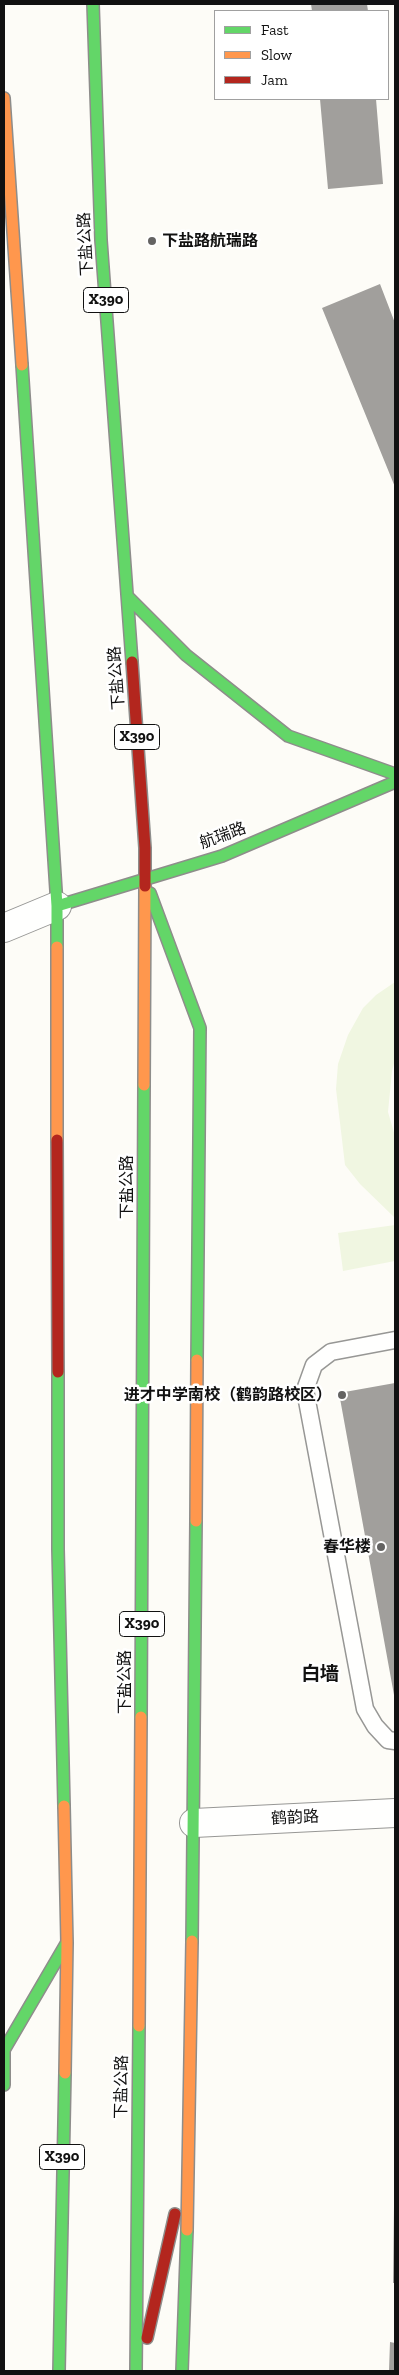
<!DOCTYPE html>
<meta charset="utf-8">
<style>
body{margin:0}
#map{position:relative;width:399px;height:2375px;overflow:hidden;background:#fdfcf7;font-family:"Zilla Slab",serif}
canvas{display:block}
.frame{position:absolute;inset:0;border:5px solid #111;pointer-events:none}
.legend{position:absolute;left:214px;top:10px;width:175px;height:90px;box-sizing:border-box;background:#fff;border:1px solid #a0a0a0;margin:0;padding:6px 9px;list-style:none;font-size:15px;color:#111}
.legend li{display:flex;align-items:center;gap:10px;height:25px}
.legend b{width:25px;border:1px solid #a0a0a0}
</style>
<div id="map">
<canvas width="399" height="2375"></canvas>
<div class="frame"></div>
<ul class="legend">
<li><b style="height:6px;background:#63d668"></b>Fast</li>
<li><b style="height:6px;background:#ff974d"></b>Slow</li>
<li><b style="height:6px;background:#b3261e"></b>Jam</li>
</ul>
</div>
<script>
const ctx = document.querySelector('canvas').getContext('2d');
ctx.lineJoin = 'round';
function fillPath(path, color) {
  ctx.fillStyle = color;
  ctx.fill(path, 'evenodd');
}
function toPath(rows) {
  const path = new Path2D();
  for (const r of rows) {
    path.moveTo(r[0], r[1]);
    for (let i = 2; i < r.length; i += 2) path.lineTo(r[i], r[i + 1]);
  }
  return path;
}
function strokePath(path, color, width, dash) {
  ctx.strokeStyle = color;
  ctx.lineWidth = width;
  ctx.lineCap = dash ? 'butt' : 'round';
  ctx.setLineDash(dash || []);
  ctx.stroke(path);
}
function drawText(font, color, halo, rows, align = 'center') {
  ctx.font = font + ' "Zilla Slab","Noto Sans SC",serif';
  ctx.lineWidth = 5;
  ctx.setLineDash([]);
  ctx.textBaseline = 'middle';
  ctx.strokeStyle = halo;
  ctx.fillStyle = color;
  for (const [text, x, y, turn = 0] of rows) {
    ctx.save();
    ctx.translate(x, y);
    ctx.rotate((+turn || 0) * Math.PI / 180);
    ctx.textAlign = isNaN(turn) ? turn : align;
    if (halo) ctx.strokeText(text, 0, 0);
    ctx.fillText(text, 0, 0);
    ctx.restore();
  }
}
const pitch = toPath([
 [395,982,395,1060,392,1071,388,1112,395,1136,395,1218,360,1184,345,1165,336,1089,338,1064,348,1035,363,1008,376,995],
 [395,1225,395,1261,343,1271,338,1233]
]);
const building = toPath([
 [311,4,367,4,368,11,312,11],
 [320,99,376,99,383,184,328,189],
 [380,284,395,323,395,487,322,308],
 [395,1383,395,1695,394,1695,339,1393],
 [394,2206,395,2206,395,2283,393,2283],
 [390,2342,395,2343,395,2371,389,2371]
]);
const lane = toPath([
 [395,1340,331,1352,314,1365,305,1390,365,1709,375,1726,388,1740,395,1741]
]);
const street = toPath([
 [4,928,57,906],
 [194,1823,395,1813]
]);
const fast = toPath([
 [93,4,101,240,132,662],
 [22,365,57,906,57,947],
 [128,597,186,655,288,736,395,774],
 [150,893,200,1028,197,1360],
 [57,906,222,856,395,782],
 [58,1372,58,1549,64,1806],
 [141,1717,144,1085],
 [192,1941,196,1521],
 [4,2085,4,2050,66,1944],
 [59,2371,65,2073],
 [136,2371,139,2026],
 [182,2371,187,2230]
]);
const slow = toPath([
 [4,98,22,365],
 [57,947,57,1140],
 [144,1085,145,886],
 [196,1521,197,1360],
 [64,1806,67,1943,65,2073],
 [139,2026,141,1717],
 [187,2230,192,1941]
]);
const jam = toPath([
 [132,662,145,848,145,886],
 [57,1140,58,1372],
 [147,2338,175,2214]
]);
const markers = [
 [152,241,5,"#646362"],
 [342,1395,5,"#646362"],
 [381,1547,5,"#646362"]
];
const shields = [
 [106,300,45],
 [137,737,45],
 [142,1624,45],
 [62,2157,45]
];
const shieldNames = [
 ["X390",106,300],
 ["X390",137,737],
 ["X390",142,1624],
 ["X390",62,2157]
];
const poiNames = [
 ["下盐路航瑞路",162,241,"left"],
 ["进才中学南校（鹤韵路校区）",332,1395],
 ["春华楼",371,1547]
];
const streetNames = [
 ["下盐公路",86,244,-93],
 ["下盐公路",117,678,-94],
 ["航瑞路",223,836,-20],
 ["下盐公路",127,1187,-90],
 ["下盐公路",125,1682,-90],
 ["鹤韵路",295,1818,-3],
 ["下盐公路",122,2087,-89]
];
const quarterNames = [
 ["白墙",320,1675]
];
fillPath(pitch, '#f0f6e1');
fillPath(building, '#a19f9c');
strokePath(lane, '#979795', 19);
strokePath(street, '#979795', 30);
strokePath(fast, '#8e8d8b', 14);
strokePath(slow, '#8e8d8b', 14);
strokePath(jam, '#8e8d8b', 14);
strokePath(lane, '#fffffe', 16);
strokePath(street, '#fffffe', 28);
strokePath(fast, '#63d668', 11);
strokePath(slow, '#ff974d', 11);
strokePath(jam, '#b3261e', 11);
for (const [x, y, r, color] of markers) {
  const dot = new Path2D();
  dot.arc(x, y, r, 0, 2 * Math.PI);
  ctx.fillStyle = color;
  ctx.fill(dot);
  strokePath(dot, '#fff', 2);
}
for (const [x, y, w] of shields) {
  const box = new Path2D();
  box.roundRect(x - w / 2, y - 12.5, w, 25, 4);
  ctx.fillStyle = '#fff';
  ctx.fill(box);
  strokePath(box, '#111', 1);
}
drawText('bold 15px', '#111', null, shieldNames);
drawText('bold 16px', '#111', '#fff', poiNames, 'right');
drawText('16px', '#111', '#fff', streetNames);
drawText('bold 19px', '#111', '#fff', quarterNames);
</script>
